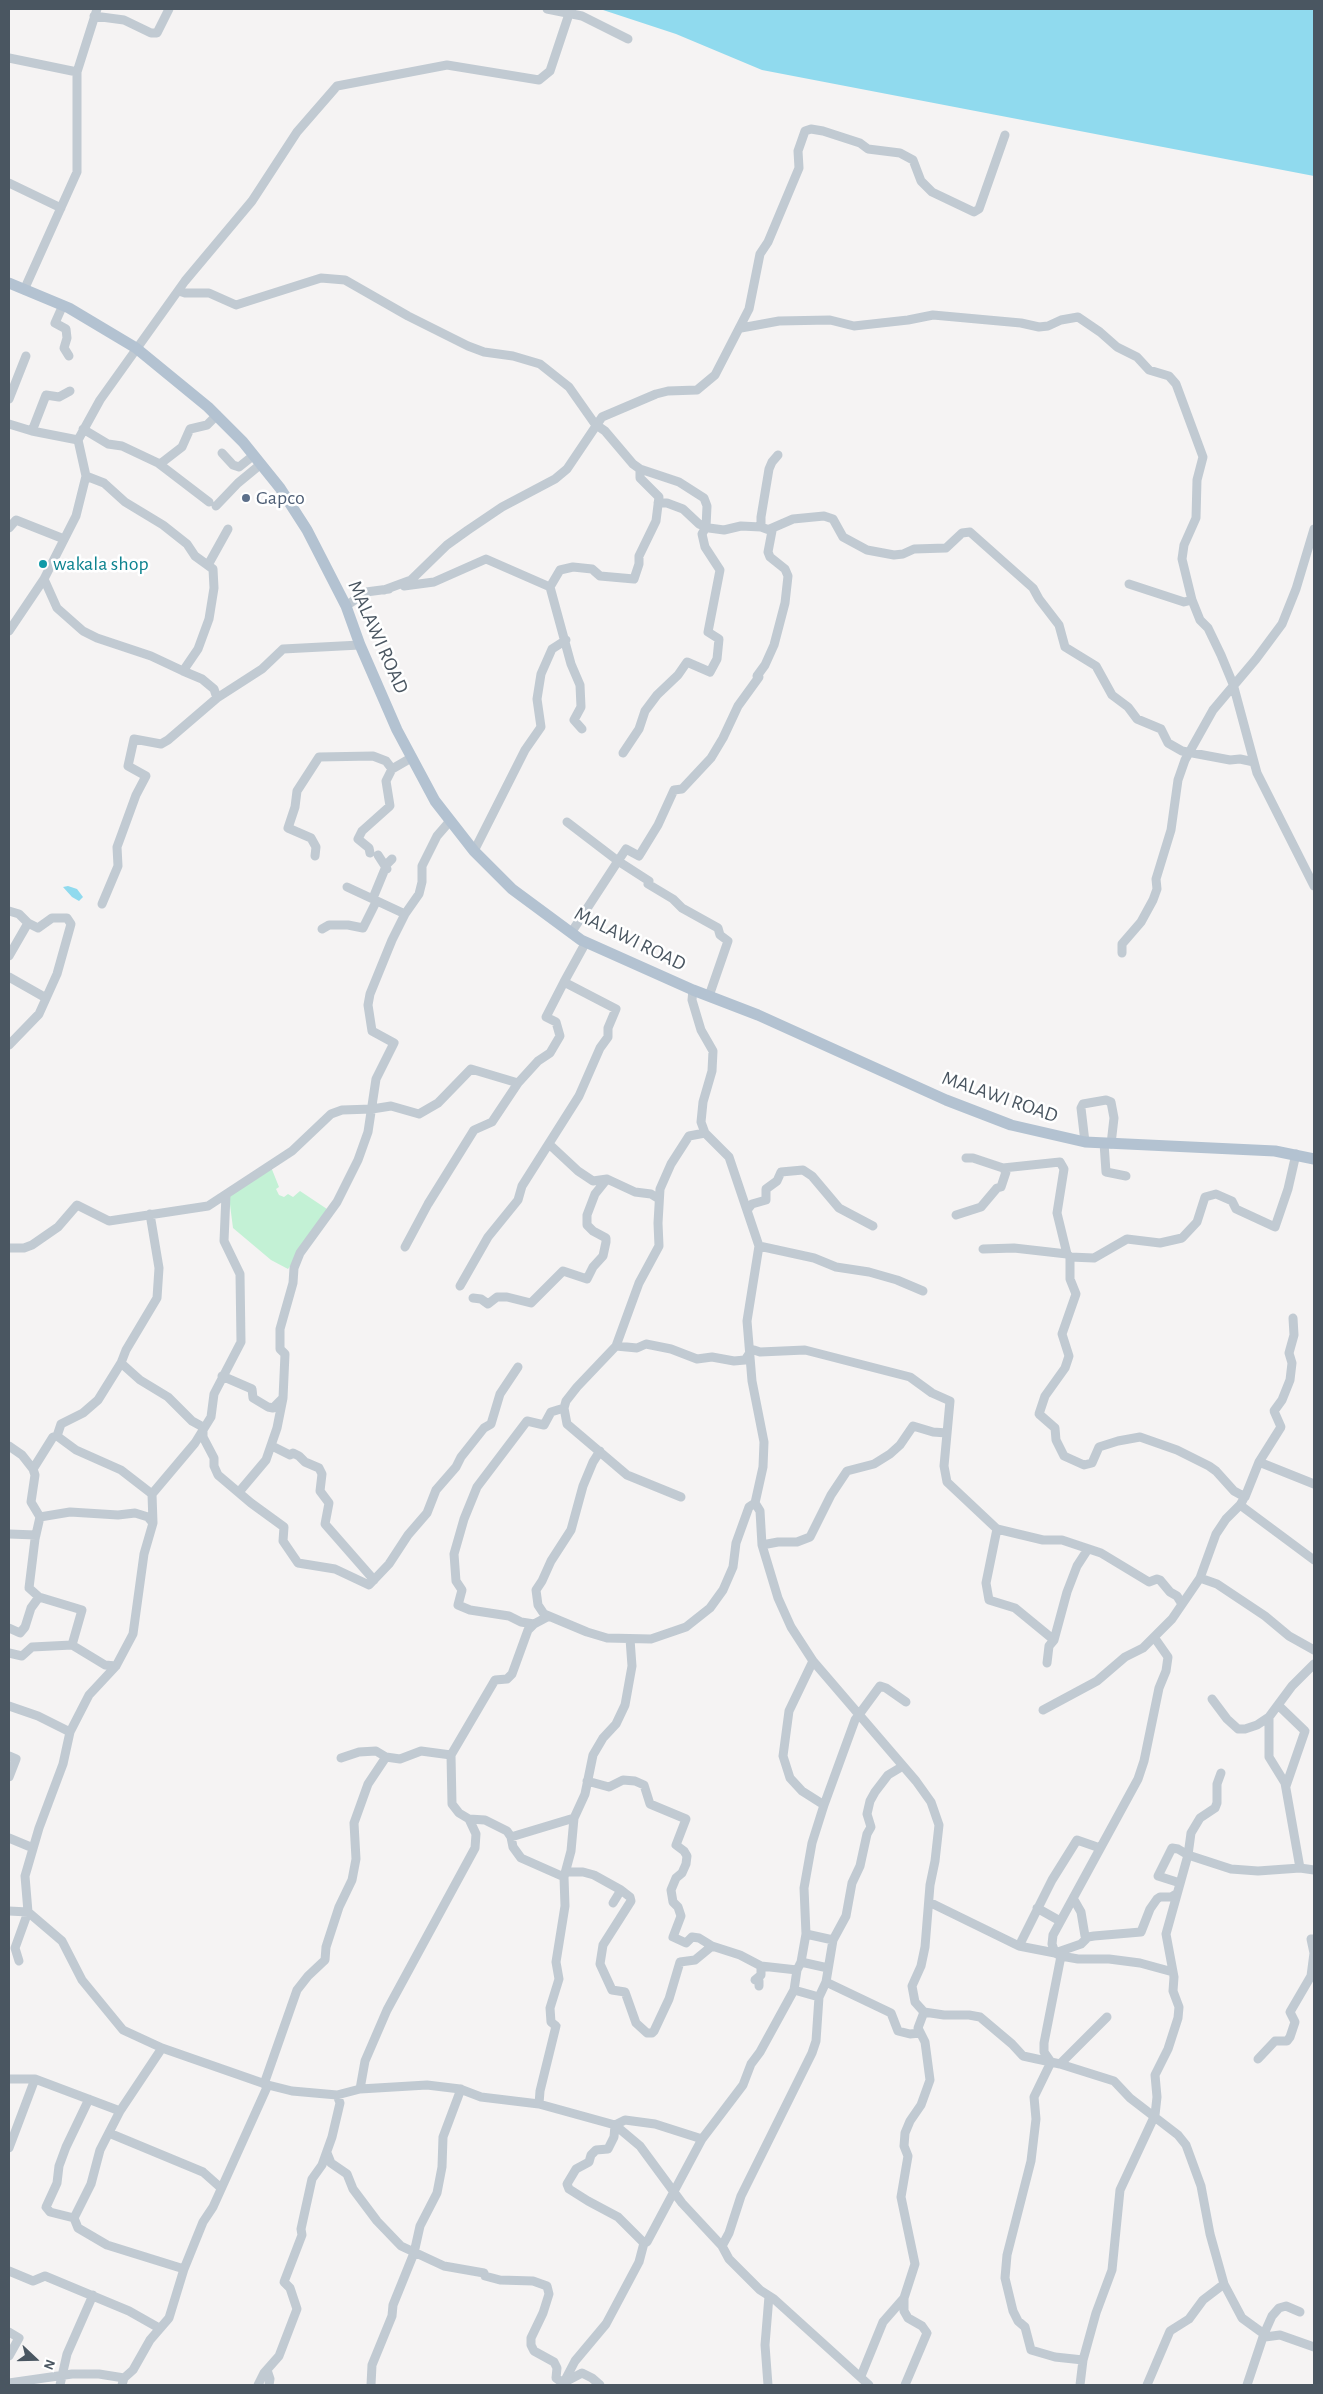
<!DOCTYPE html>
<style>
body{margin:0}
#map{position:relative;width:1323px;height:2394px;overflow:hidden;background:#f5f3f3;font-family:"Alegreya Sans",sans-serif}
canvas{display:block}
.frame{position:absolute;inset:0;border:10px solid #4a5661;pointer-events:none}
.north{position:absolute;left:10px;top:2334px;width:50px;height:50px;-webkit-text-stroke:4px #fff;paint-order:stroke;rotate:111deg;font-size:14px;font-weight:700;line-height:20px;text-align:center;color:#4a5661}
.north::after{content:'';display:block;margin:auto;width:18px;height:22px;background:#4a5661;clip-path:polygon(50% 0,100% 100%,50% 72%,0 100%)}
</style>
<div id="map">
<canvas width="1323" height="2394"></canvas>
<div class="frame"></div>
<div class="north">N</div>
</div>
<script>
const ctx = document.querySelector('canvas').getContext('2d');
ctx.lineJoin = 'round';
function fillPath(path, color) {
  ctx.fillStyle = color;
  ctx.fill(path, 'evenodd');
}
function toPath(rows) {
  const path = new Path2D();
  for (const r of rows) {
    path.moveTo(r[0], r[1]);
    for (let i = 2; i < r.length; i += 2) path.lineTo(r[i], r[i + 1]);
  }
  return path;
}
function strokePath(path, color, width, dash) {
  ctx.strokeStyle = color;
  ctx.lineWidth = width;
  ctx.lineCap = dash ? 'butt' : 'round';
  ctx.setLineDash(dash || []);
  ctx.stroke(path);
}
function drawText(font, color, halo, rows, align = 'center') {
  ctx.font = font + ' "Alegreya Sans",sans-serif';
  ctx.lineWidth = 5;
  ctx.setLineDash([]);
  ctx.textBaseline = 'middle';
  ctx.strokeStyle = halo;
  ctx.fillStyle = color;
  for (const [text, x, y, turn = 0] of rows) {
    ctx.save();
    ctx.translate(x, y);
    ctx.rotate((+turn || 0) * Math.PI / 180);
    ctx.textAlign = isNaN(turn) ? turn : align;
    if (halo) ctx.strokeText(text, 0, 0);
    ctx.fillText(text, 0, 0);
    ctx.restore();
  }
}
const green = toPath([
 [271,1167,279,1187,276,1189,279,1195,284,1197,288,1194,293,1197,300,1191,330,1211,288,1269,271,1260,233,1228,229,1197]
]);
const water = toPath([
 [600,9,1314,9,1314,176,762,70,676,34],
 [68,886,77,889,83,897,79,901,72,897,63,887]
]);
const minor = toPath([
 [547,9,582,16,628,39],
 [94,16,124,20,151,33,157,33,169,9],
 [9,58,77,72],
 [9,183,61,208],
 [24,290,77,172,77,72,97,9],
 [179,291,185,293,209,293,236,305,321,278,345,280,408,316,468,346,484,352,513,356,540,364,569,387,595,424,605,431,633,464,640,469,679,482,704,498,707,506,706,527,702,534,705,547,720,570,708,632,719,639,717,659,710,672,687,662,678,675,657,695,645,711,639,729,623,753],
 [63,305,55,323,66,329,67,338,64,348,69,356],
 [741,328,779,321,830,320,854,326,908,320,933,315,1021,323,1039,327,1048,326,1061,320,1078,317,1100,332,1117,347,1137,357,1149,370,1169,376,1176,384,1203,457,1197,480,1196,518,1184,545,1182,559,1192,600,1200,620,1208,628,1221,655,1233,684,1257,773,1314,886],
 [9,399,26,356],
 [9,424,32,431,78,440],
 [83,429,108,444,122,446,158,463,209,502],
 [32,431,46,395,59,397,70,391],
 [222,453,233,465,239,467,254,455],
 [160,464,182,447,190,429,207,425,217,415],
 [86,476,104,483,125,502,163,525,187,544,195,556,213,569,214,588,209,619,198,649,183,671,202,679,214,689,217,698],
 [658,503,667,503,683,509,699,524,709,528,724,530,741,526,761,527],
 [216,506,238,483,261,464],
 [9,528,16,520,64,539],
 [770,529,793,519,824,516,833,519,843,537,867,550,894,555,903,554,914,549,946,548,962,533,970,532,1033,588,1039,599,1059,625,1065,647,1096,666,1112,695,1128,707,1137,719,1161,729,1168,743,1182,751,1230,760,1240,759,1254,762],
 [208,565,228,529],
 [44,579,57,608,83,631,97,638,151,656,183,671],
 [1129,584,1184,602,1192,600],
 [404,586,434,582,486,559,550,587,571,664,580,685,581,707,574,720,582,729],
 [550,587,560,570,573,567,592,569,600,576,634,579,639,564,639,556,656,521,659,497,640,478,640,469],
 [384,590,411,580,447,545,468,530,502,507,555,479,567,469,602,417,656,394,668,391,697,390,715,375,749,309,760,254,768,242,799,168,798,151,805,131,811,129,823,131,860,143,868,149,900,153,913,160,921,181,932,192,974,212,979,209,1005,135],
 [346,606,366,592,389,589],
 [9,631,44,579,76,516,86,476,78,440,100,400,185,281,252,201,297,132,337,86,447,65,539,80,550,71,569,14],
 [567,822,618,861,571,933],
 [474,851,525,750,541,727,537,699,541,674,552,649,566,640],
 [370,853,369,848,358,839,362,831,390,806,386,781,392,769],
 [378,855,387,869],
 [315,856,316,847,311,838,288,828,295,807,297,791,319,757,373,756,386,761,392,769,411,758],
 [347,887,405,914],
 [373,898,387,864,392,859],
 [102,904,118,866,117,847,136,795,146,776,128,766,134,739,161,744,168,740,217,698,262,669,283,649,360,645],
 [9,911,19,914,28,923,38,928,52,918,67,918,71,924,57,974,39,1014,9,1045],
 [322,929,329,925,348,925,363,928,376,902],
 [1122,953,1122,944,1141,922,1153,900,1157,889,1156,879,1171,830,1178,780,1185,760,1213,710,1256,659,1282,624,1296,589,1314,529],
 [9,956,28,923],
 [9,977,46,998],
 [693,990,692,1000,701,1030,713,1051,712,1071,703,1102,701,1122,705,1133,729,1157,759,1246,747,1321,752,1381,764,1442,763,1467,755,1503,760,1511,762,1545,778,1598,791,1627,813,1661,916,1781,931,1802,939,1825,935,1861,930,1885,925,1947,921,1966,912,1986,915,2002,924,2012,944,2015,969,2015,980,2017,1012,2044,1023,2056,1060,2064,1114,2081,1130,2098,1178,2135,1186,2145,1201,2186,1210,2234,1224,2284,1242,2318,1264,2334,1247,2385],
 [709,996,728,941,720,935,718,928,682,908,673,899,648,884,649,881,618,861,626,849,639,856,658,825,674,790,682,789,711,758,723,738,738,706,759,677,757,676,765,665,774,645,785,603,788,576,785,569,770,557,768,552,772,531,761,527,761,517,769,469,772,462,778,455],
 [1085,1142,1081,1108,1083,1104,1106,1100,1111,1102,1114,1118,1111,1144],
 [1104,1143,1106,1172,1126,1176],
 [549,1144,578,1171,593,1181,607,1179,635,1192,651,1194,659,1199],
 [966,1158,973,1158,1003,1168,1060,1162,1064,1169,1057,1213,1067,1254,1070,1257,1094,1258,1127,1239,1160,1243,1182,1238,1197,1222,1205,1197,1216,1194,1232,1201,1236,1209,1275,1227,1288,1189,1296,1154],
 [748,1209,752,1204,766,1200,766,1189,777,1181,781,1172,803,1170,812,1176,839,1208,873,1226],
 [956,1215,981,1207,997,1188,1001,1187,1006,1172,1003,1168],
 [759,1246,814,1258,836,1267,869,1272,897,1280,923,1291],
 [405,1247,428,1204,474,1130,492,1122,518,1083,538,1061,550,1053,560,1036,556,1022,546,1017,564,982],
 [9,1248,24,1248,32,1245,58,1227,77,1205,109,1221,208,1206,292,1151,331,1114,342,1110,372,1109,391,1106,419,1114,438,1103,471,1069,518,1083],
 [983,1249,1014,1248,1067,1254],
 [1070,1257,1070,1279,1076,1294,1062,1334,1069,1356,1065,1368,1045,1396,1039,1414,1055,1428,1056,1440,1064,1456,1084,1465,1092,1463,1099,1447,1118,1441,1140,1437,1177,1450,1209,1466,1216,1471,1234,1491,1245,1497,1259,1462,1281,1427,1274,1411,1282,1400,1290,1380,1292,1363,1289,1353,1294,1335,1293,1318],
 [460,1286,488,1237,518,1200,522,1186,579,1096,600,1048,608,1037,608,1028,616,1009,564,982,586,942],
 [473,1298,481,1299,488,1304,497,1297,507,1297,531,1303,563,1271,587,1279,593,1267,603,1256,606,1242,606,1238,593,1231,587,1225,587,1215,595,1194,607,1179],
 [616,1346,637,1348,646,1344,671,1349,697,1359,712,1357,734,1361,745,1360,751,1351,754,1350,760,1352,805,1350,910,1377,932,1393,950,1401,944,1466,947,1482,997,1529,986,1583,989,1600,1015,1608,1054,1640],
 [121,1363,126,1350,157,1298,159,1268,150,1214],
 [222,1376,252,1389,253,1398,268,1407,273,1408,283,1398,285,1354,280,1349,280,1329,293,1283,294,1268,300,1253,337,1202,358,1160,368,1132,376,1079,394,1043,372,1031,368,1005,370,994,392,940,405,914,419,894,422,882,422,866,437,836,450,821],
 [564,1408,567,1424,627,1475,681,1497],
 [57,1436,76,1450,121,1470,152,1494],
 [9,1446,22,1455,33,1469,35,1475,31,1502,40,1517,35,1539,29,1588,39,1597,82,1610,72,1645,105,1665,116,1666],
 [272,1446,290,1455,293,1453,299,1456,305,1462,319,1468,322,1474,320,1491,329,1503,325,1524,374,1580],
 [600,1451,593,1462,583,1486,571,1530,551,1561,542,1581,536,1590,538,1605,544,1614,587,1632,607,1638,651,1639,686,1627,710,1608,723,1590,733,1567,736,1543,749,1507,755,1503],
 [1259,1462,1314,1484],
 [33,1469,53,1437,57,1436,61,1424,83,1413,98,1400,121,1363,140,1380,168,1397,192,1421,203,1427,203,1437,214,1458,214,1466,218,1475,251,1503,284,1527,283,1541,298,1563,335,1569,369,1585,389,1564,408,1535,427,1513,436,1490,456,1467,461,1457,484,1428,491,1424,500,1394,518,1367],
 [239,1492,266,1460,277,1428,283,1398],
 [1243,1500,1240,1505,1314,1560],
 [40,1517,70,1512,118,1515,135,1513,148,1517,153,1523],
 [997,1529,1043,1540,1062,1540,1101,1553,1149,1582,1157,1579,1160,1580,1170,1592,1177,1596,1182,1604],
 [9,1534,36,1535],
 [762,1545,778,1542,797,1542,810,1537,831,1495,847,1471,874,1464,890,1454,900,1445,913,1426,933,1432,947,1433],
 [1200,1578,1217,1584,1265,1616,1289,1636,1314,1650],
 [549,1616,534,1624,521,1622,509,1616,470,1610,458,1605,462,1590,456,1581,454,1554,464,1519,477,1487,527,1421,544,1425,551,1412,564,1408,566,1401,577,1387,616,1346,639,1283,659,1246,658,1223,660,1189,671,1164,689,1136,705,1133],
 [9,1628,20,1633,25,1627,31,1608,39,1597],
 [1154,1637,1168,1657,1166,1671,1159,1688,1144,1761,1138,1779,1053,1935,1052,1944,1055,1953,1061,1956,1078,1959,1109,1959,1140,1963,1173,1972],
 [9,1653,22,1656,32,1647,72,1645],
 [813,1661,789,1711,783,1756,790,1778,802,1791,824,1805],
 [1047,1663,1049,1646,1054,1640,1067,1592,1077,1566,1088,1549],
 [1212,1699,1227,1719,1238,1729,1245,1729,1257,1725,1269,1717,1292,1686,1314,1664],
 [1278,1705,1305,1731,1286,1786],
 [9,1706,38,1716,70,1732],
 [1043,1710,1097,1681,1125,1657,1143,1648,1172,1619,1200,1578,1216,1534,1226,1519,1240,1505],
 [1269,1717,1269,1757,1285,1783,1300,1868],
 [451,1755,495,1680,507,1679,512,1674,528,1630,534,1624],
 [9,1756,16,1759,9,1777],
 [341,1758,359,1752,376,1751,386,1757,400,1759,421,1751,451,1755,452,1804,459,1813,469,1819,485,1820,507,1831,511,1837,513,1847,521,1858,564,1877],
 [1221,1773,1217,1784,1217,1803,1215,1808,1200,1818,1191,1833,1188,1855,1231,1869,1258,1871,1300,1868,1314,1870],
 [587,1781,609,1787,623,1780,635,1781,644,1785,650,1804,686,1819,676,1845,684,1851,687,1856,686,1864,682,1873,676,1878,671,1890,673,1902,678,1907,681,1916,673,1937,686,1943,692,1937,699,1938,712,1946,740,1955,761,1966,797,1970],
 [511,1837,574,1818],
 [9,1838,33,1848],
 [566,1872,583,1872,594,1875,621,1890],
 [1073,1898,1081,1912,1085,1936,1088,1937],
 [929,1902,1019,1946,1055,1953,1081,1944,1088,1937,1094,1936,1141,1932,1150,1909,1157,1899,1160,1897,1171,1897,1176,1894],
 [613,1903,621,1890,630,1897,631,1901,603,1945,600,1964,612,1990,625,1992,636,2023,647,2033,652,2033,654,2031,669,1999,680,1962,695,1960,712,1946],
 [1037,1908,1060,1921],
 [9,1911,28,1912,62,1941,82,1980,123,2030,162,2048],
 [806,1934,833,1940,846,1916,852,1883,860,1866,867,1834,871,1827,867,1814,870,1801,875,1792,888,1775,903,1766],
 [1019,1946,1052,1880,1077,1840,1100,1848],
 [1061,1956,1044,2043,1044,2052,1051,2062,1034,2097,1036,2119,1031,2161,1007,2255,1005,2278,1013,2311,1018,2321,1025,2327,1031,2350,1055,2357,1083,2360,1096,2313,1112,2270,1120,2190,1155,2115,1157,2097,1155,2075,1168,2049,1178,2018,1179,2007,1173,1991,1174,1977,1166,1934,1188,1855,1178,1849,1172,1848,1158,1876,1180,1883],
 [19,1961,15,1948,28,1912,25,1876,39,1828,63,1764,70,1732,89,1695,116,1666,133,1634,144,1554,153,1523,152,1494,195,1443,211,1417,214,1394,241,1342,240,1274,224,1241,226,1195],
 [801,1962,828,1968],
 [826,1982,833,1940],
 [759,1986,759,1981,755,1980,761,1975,761,1966],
 [819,1997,826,1982,891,2013,898,2031,910,2034,920,2033],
 [1258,2059,1275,2041,1287,2041,1290,2037,1295,2022,1290,2012,1311,1976,1314,1953,1311,1939,1314,1939],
 [1060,2064,1107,2017],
 [9,2079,35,2079],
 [264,2084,297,1990,308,1976,325,1960,326,1947,339,1907,352,1880,356,1859,354,1823,368,1784,386,1757],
 [360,2089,365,2061,387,2010,475,1848,476,1834,469,1819],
 [539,2104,540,2091,556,2026,551,2022,550,2008,559,1979,556,1962,565,1906,564,1877,571,1851,574,1818,585,1794,593,1755,603,1738,616,1724,625,1705,632,1666,630,1639],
 [109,2133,203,2172,221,2188],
 [702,2139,655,2124,625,2120,615,2125,614,2137,608,2149,596,2150,591,2155,589,2162,576,2169,567,2184,569,2189,588,2201,618,2217,644,2243,647,2242,702,2139,743,2085,751,2064,760,2052,794,1990],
 [9,2148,35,2079,120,2111],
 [327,2153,331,2163,347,2174,353,2189,377,2221,401,2246,444,2266,484,2273,485,2276,500,2280,533,2281,547,2286,549,2294,543,2313,531,2338,531,2345,534,2351,554,2362,557,2368,556,2378,563,2383,582,2373,592,2378,600,2385],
 [74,2218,50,2212,46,2207,57,2183,59,2166,66,2147,89,2099],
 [722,2246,729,2233,741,2196,812,2053,816,2041,819,1997,794,1990,797,1970,801,1962,806,1934,804,1888,812,1843,824,1805,855,1720,880,1686,886,1688,906,1702],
 [184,2269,107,2245,78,2228,74,2218,91,2184,100,2150,120,2111,162,2048,268,2085,292,2091,337,2095,360,2089,427,2085,460,2089,481,2097,539,2104,615,2125,640,2146,682,2203,722,2246,729,2259,760,2290,774,2299,869,2385],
 [9,2271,33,2281,45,2276,129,2311,159,2328],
 [904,2298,904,2311,908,2318,922,2326,927,2333,905,2385],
 [9,2332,19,2338,9,2356],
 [1264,2334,1272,2316,1279,2308,1286,2306,1300,2312],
 [1265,2337,1280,2335,1314,2347],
 [267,2370,270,2379,269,2385],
 [861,2376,883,2322,904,2298,915,2264,901,2197,908,2156,904,2146,905,2133,910,2121,921,2105,930,2080,925,2042,918,2028,924,2012],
 [9,2383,72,2374,99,2374,124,2378],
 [563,2384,575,2361,606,2324,639,2262,644,2243],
 [60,2385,67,2354,93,2295],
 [122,2385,124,2378,133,2370,150,2340,169,2318,184,2269,203,2222,213,2207,268,2085],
 [258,2385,264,2373,279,2356,297,2309,290,2288,284,2282,302,2235,301,2229,312,2179,322,2165,332,2137,340,2103,337,2095],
 [371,2385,372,2365,392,2316,393,2305,414,2253,420,2226,437,2193,442,2167,443,2137,461,2089],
 [768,2385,765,2345,769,2296],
 [1080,2385,1083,2360],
 [1147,2385,1170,2331,1189,2319,1203,2300,1224,2284]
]);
const major = toPath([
 [9,283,69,308,136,348,208,407,243,442,280,488,307,530,346,606,360,645,397,730,435,801,474,851,512,889,581,940,693,990,758,1015,946,1100,1011,1125,1085,1142,1275,1151,1314,1159]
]);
const markers = [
 [246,498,5,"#5c6f8a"],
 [43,564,5,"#0f9aa8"]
];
const serviceNames = [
 ["Gapco",256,498]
];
const cultureNames = [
 ["wakala shop",53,564]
];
const streetNames = [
 ["MALAWI ROAD",378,637,66],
 ["MALAWI ROAD",630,939,26],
 ["MALAWI ROAD",1000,1097,19]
];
fillPath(green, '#c3f1d5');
fillPath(water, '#90daee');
strokePath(minor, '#c1cad2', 9);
strokePath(major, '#b3c2d1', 11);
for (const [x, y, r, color] of markers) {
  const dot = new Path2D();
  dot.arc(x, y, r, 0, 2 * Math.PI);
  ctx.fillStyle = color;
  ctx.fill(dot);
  strokePath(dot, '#fff', 2);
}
drawText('20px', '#4e5e75', '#fff', serviceNames, 'left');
drawText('20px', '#0d838f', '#fff', cultureNames, 'left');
drawText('20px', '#4a5661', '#fff', streetNames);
</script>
